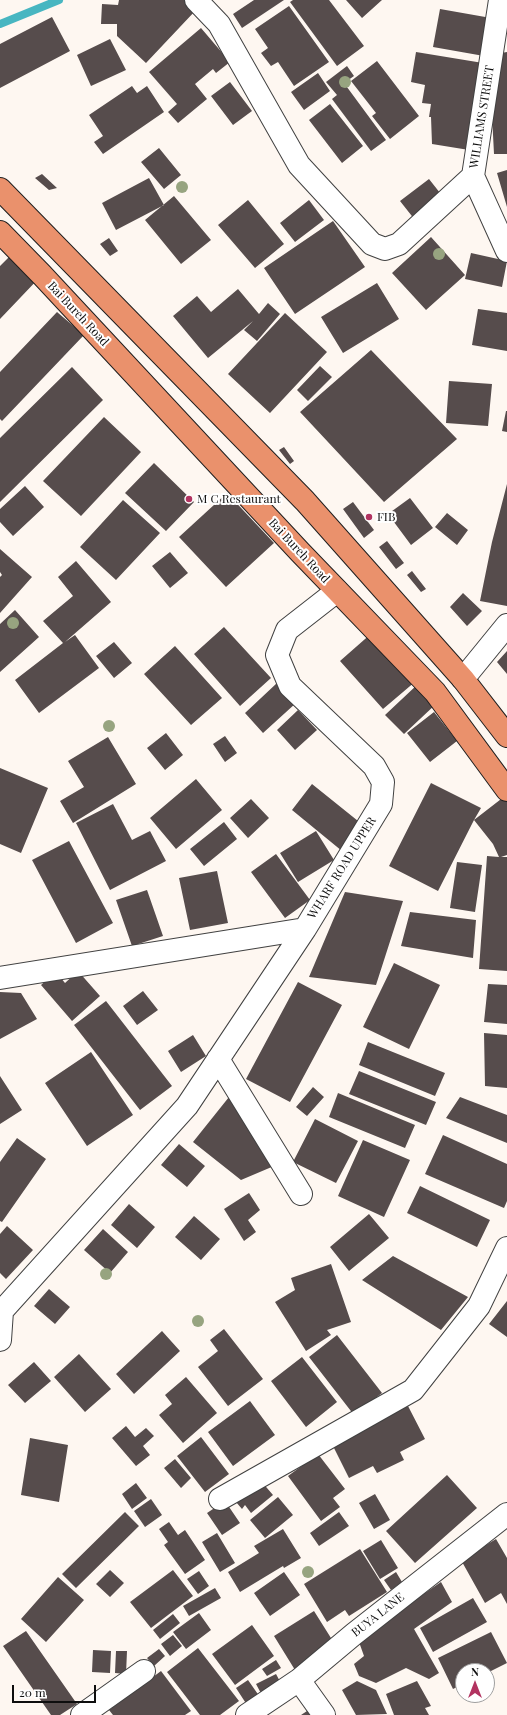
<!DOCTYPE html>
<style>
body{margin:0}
#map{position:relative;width:507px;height:1715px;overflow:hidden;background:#fef7f1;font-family:"Playfair Display",serif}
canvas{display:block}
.north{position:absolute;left:455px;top:1663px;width:40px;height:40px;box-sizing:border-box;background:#fff;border:1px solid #9f9f9f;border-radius:50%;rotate:0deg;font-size:11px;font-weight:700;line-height:16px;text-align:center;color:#0e0e0e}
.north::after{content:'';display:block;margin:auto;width:14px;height:18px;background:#b23360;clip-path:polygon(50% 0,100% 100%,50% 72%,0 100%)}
.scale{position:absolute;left:12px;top:1685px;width:84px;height:18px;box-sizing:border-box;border:2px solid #0e0e0e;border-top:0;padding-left:5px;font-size:12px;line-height:14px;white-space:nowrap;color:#0e0e0e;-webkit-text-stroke:3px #fff;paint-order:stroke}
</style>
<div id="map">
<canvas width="507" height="1715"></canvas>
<div class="north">N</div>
<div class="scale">20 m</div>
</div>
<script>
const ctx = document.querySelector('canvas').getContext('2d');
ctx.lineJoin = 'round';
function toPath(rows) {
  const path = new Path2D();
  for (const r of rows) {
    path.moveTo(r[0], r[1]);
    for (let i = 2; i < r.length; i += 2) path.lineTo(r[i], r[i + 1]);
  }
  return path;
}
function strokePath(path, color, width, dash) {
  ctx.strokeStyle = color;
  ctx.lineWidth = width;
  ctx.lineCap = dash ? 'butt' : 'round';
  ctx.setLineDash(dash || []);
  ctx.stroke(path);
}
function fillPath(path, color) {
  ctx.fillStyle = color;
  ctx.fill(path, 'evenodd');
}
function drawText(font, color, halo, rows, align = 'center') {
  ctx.font = font + ' "Playfair Display",serif';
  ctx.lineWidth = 4;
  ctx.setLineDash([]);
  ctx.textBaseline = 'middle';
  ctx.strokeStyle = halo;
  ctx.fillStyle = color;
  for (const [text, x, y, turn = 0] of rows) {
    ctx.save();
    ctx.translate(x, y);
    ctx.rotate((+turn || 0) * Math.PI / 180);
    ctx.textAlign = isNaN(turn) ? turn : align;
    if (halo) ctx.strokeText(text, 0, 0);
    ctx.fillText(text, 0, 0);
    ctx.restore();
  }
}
const stream = toPath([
 [0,24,59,0]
]);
const building = toPath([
 [119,0,185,0,196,10,146,63,117,36,117,24,101,24,102,4,118,5],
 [254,0,284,0,242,28,233,14],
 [293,0,329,0,364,46,337,66,290,2],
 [346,0,382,0,362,18],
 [289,6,329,62,294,86,278,62,271,66,261,53,268,48,255,29],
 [440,9,491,18,484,56,433,47],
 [52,17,70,51,0,88,0,44],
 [201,28,230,62,216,73,213,69,195,84,207,99,178,123,168,112,177,104,149,72],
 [110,39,126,70,91,86,77,55],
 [416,52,483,63,469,150,432,144,431,117,429,117,431,104,422,103,425,85,411,82],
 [507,52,507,154,494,154,492,115,501,53],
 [377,61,419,116,390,139,372,116,376,113,351,81],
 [347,66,354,76,344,83,386,140,371,151,332,99,337,95,326,82],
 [318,73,330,91,304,110,291,92],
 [230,82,252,111,233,125,211,96],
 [132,86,137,93,147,86,164,112,103,154,94,142,103,136,89,115],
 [330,104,363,146,342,163,309,120],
 [159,148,181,175,164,189,141,162],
 [507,170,507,207,497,173],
 [42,174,57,188,49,190,35,178],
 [149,178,164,205,116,230,102,203],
 [429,179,444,198,415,220,400,201],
 [174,196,211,240,181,264,145,220],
 [248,200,284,244,255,268,218,225],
 [309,200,324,220,295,242,280,223],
 [333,221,365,267,295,314,264,268],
 [431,237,465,275,426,310,392,273],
 [109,238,118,251,110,256,100,244],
 [14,252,40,277,0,319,0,266],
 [471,253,507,261,502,287,465,279],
 [377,283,399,319,343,353,321,317],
 [238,289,259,314,268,303,280,314,257,341,244,330,253,321,208,358,173,316,197,296,211,312],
 [478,309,507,313,507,351,472,345],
 [57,312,84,335,2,421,0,419,0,372],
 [285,313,327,352,270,413,228,374],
 [371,350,457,439,384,502,300,412],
 [320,366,332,377,308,401,297,390],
 [72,367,103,400,0,502,0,438],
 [449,381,492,384,488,426,446,423],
 [506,411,507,411,507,432,502,431],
 [104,417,141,452,81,516,43,481],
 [284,447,294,461,290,464,279,450],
 [154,463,194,502,166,531,125,493],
 [507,484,507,606,480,601,492,542],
 [25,486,44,507,13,536,0,522,0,509],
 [227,493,274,543,226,587,179,537],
 [410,498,433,528,411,545,388,514],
 [123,500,160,533,116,580,80,547],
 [353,502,374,530,364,538,343,509],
 [447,513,468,530,457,545,435,527],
 [387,541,404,563,396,569,379,547],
 [0,549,32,577,0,613,0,577,2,575,0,572],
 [170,552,188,573,170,588,152,566],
 [76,561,111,602,65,642,75,635,99,668,39,713,15,680,63,643,43,621,73,596,58,577],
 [412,571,426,589,421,592,407,575],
 [463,593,482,611,467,626,450,607],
 [15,610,39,637,0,672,0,624],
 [224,627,271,678,240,706,194,654],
 [373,632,416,681,383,709,340,661],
 [114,642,132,663,114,678,96,656],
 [175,646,222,698,191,725,144,674],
 [507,651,507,674,497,662],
 [277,683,296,703,263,733,245,713],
 [418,684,436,704,404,734,385,715],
 [298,710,317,730,295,750,277,730],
 [434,712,457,741,430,762,407,733],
 [166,733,183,755,165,770,147,748],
 [225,736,237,753,225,762,213,744],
 [108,737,136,784,73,823,60,801,84,787,68,761],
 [0,768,48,788,21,853,0,844],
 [196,779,222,810,176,849,150,818],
 [431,783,481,808,474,820,505,796,507,798,507,855,501,857,507,857,507,971,479,969,487,856,499,857,493,844,474,820,438,891,389,866],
 [312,784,363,825,342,851,292,810],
 [251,799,269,818,248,838,230,818],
 [113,804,132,840,150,831,166,861,110,890,76,823],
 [224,822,237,839,204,866,190,849],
 [316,831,334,860,298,882,280,853],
 [69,841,113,923,76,943,32,860],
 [276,854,310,900,285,918,251,872],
 [457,862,482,865,475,912,450,908],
 [217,871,228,923,190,930,179,878],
 [147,890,163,936,132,946,116,900],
 [345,892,403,901,376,985,309,977],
 [410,912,476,920,473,958,401,946],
 [394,963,440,985,409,1049,363,1027],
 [78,971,100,996,72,1021,41,985,56,972,65,983],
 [298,982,342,1005,290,1102,246,1079],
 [488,984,507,985,507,1024,484,1022],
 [143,991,158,1010,137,1025,123,1006],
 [0,992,21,993,37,1019,0,1039],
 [106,1001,172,1086,140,1110,74,1025],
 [484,1033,507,1035,507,1088,485,1086],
 [193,1035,206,1056,181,1072,168,1051],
 [368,1042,445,1073,435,1096,359,1065],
 [91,1052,133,1115,87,1146,45,1083],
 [359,1071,436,1102,426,1125,349,1094],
 [0,1076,22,1110,0,1124],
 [313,1087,324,1097,307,1116,296,1107],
 [338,1093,415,1125,405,1148,329,1117],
 [229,1097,274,1166,241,1180,193,1142],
 [460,1097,507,1115,507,1143,446,1118],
 [315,1119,358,1141,336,1183,293,1162],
 [443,1135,507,1164,507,1201,504,1208,425,1174],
 [17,1138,46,1159,2,1222,0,1221,0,1162],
 [363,1140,410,1160,384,1217,338,1196],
 [179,1144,205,1166,187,1187,161,1165],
 [420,1186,490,1220,477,1247,407,1213],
 [249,1193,260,1210,248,1220,256,1232,244,1241,224,1209],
 [129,1204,155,1227,137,1248,111,1225],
 [369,1214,389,1238,349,1271,330,1247],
 [194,1216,220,1239,201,1260,175,1237],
 [7,1226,33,1250,6,1279,0,1273,0,1234],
 [103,1229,128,1252,110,1273,84,1250],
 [393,1256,468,1297,441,1330,362,1280],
 [331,1264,351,1322,327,1330,331,1335,306,1351,275,1302,295,1290,291,1278],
 [49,1289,70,1307,55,1324,34,1306],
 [507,1301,507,1337,489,1324],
 [224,1329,263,1379,228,1406,198,1367,218,1351,210,1340],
 [162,1331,180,1351,134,1394,116,1374],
 [337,1335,382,1393,354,1415,309,1357],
 [79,1354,111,1389,85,1412,54,1377],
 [302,1357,337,1402,306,1427,271,1381],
 [34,1362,51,1381,25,1403,8,1385],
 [186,1377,217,1413,183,1443,159,1415,172,1404,165,1395],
 [250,1401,275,1435,233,1466,208,1432],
 [408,1406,425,1439,400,1452,404,1460,377,1473,373,1466,349,1478,332,1444],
 [126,1426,135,1437,146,1428,154,1436,143,1446,150,1455,136,1466,112,1438],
 [201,1437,229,1474,205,1492,177,1456],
 [30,1438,68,1445,59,1502,21,1495],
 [318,1454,345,1489,333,1498,340,1507,321,1521,288,1476],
 [175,1459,191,1478,181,1488,164,1468],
 [447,1475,477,1508,415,1563,386,1531],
 [261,1481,273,1495,251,1513,245,1505,242,1509,236,1502],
 [136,1483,147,1498,132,1509,122,1494],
 [375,1494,390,1520,374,1529,359,1503],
 [278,1497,293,1515,265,1538,250,1520],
 [151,1499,162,1515,145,1527,134,1511],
 [225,1501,240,1523,222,1535,207,1513],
 [125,1512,139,1526,76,1588,62,1574],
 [339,1512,349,1526,319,1546,310,1533],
 [169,1522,178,1535,185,1530,205,1560,185,1574,164,1545,168,1542,159,1529],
 [283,1529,301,1558,284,1568,283,1566,240,1592,228,1572,259,1553,254,1546],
 [217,1533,235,1563,220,1572,202,1542],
 [496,1539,507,1558,507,1604,501,1593,485,1603,461,1560],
 [381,1540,398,1568,380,1579,363,1551],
 [360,1549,387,1592,349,1616,345,1610,327,1622,304,1584],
 [110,1570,124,1583,110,1597,96,1584],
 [173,1570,193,1596,151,1628,130,1602],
 [199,1571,209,1586,198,1594,187,1579],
 [284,1572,300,1595,270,1616,254,1593],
 [396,1572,402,1582,391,1590,384,1580],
 [58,1577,84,1600,46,1642,21,1619],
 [441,1582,452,1602,414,1629,439,1673,429,1679,406,1668,376,1683,359,1676,354,1664,364,1656,359,1642,371,1630],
 [215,1588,221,1598,189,1616,183,1606],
 [473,1598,487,1622,433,1652,420,1628],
 [314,1611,336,1646,295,1670,274,1636],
 [199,1613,211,1630,186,1649,173,1632],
 [173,1614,180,1623,160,1639,153,1630],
 [252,1625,274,1656,235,1685,212,1654],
 [26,1631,77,1704,60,1715,51,1715,3,1646],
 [491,1632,507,1663,487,1673,487,1671,463,1671,463,1684,453,1689,438,1658],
 [173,1635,182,1646,170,1656,161,1644],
 [198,1648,239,1701,220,1715,200,1715,167,1672],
 [159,1649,165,1656,154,1666,147,1658],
 [93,1650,111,1651,110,1673,92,1672],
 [116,1651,127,1651,126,1674,115,1673],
 [276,1660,281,1668,267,1676,262,1669],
 [161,1671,191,1711,185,1715,113,1715,109,1710],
 [276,1674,284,1689,264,1699,256,1684],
 [248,1680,262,1700,249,1708,236,1688],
 [357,1681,376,1690,387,1714,356,1715,342,1690],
 [417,1681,431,1706,425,1708,429,1715,394,1715,386,1694],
 [310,1709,314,1715,301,1715]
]);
const minor = toPath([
 [196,0,219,24,299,165,372,244,385,249,399,244,473,176],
 [500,0,473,176,507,251],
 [463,679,507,625],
 [0,978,305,929,381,804,383,782,374,766,290,686,277,655,287,630,337,591],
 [218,1059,301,1194],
 [2,1311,187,1106,305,929],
 [0,1340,2,1311],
 [220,1499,413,1390,479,1306,507,1248],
 [299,1680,324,1715],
 [82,1715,144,1671],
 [247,1715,299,1680,354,1634,507,1514]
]);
const trunk = toPath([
 [0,189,305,501,463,679,507,736],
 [0,232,42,275,300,552,435,692,507,790]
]);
const trees = [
 [345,82],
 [182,187],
 [439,254],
 [13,623],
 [109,726],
 [106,1274],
 [198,1321],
 [308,1572]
];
const markers = [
 [189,499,4,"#b23360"],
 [369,517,4,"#b23360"]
];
const streetNames = [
 ["WILLIAMS STREET",482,117,-81],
 ["Bai Bureh Road",78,314,47],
 ["Bai Bureh Road",299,551,47],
 ["WHARF ROAD UPPER",342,868,-58],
 ["BUYA LANE",378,1615,-38]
];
const poiNames = [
 ["M C Restaurant",197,499],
 ["FIB",377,517]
];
strokePath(stream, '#48b6c1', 8);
fillPath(building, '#564c4c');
strokePath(minor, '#414141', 24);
strokePath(trunk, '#1f1f1f', 24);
strokePath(minor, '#fff', 22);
strokePath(trunk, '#ea916c', 22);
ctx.fillStyle = '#97a480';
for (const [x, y] of trees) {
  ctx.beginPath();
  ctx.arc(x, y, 6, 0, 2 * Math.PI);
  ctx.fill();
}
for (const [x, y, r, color] of markers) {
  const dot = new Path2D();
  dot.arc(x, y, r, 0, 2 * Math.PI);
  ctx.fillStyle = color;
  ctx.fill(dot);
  strokePath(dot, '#fff', 1.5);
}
drawText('12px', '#0e0e0e', '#fff', streetNames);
drawText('12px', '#0e0e0e', '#fff', poiNames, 'left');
</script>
